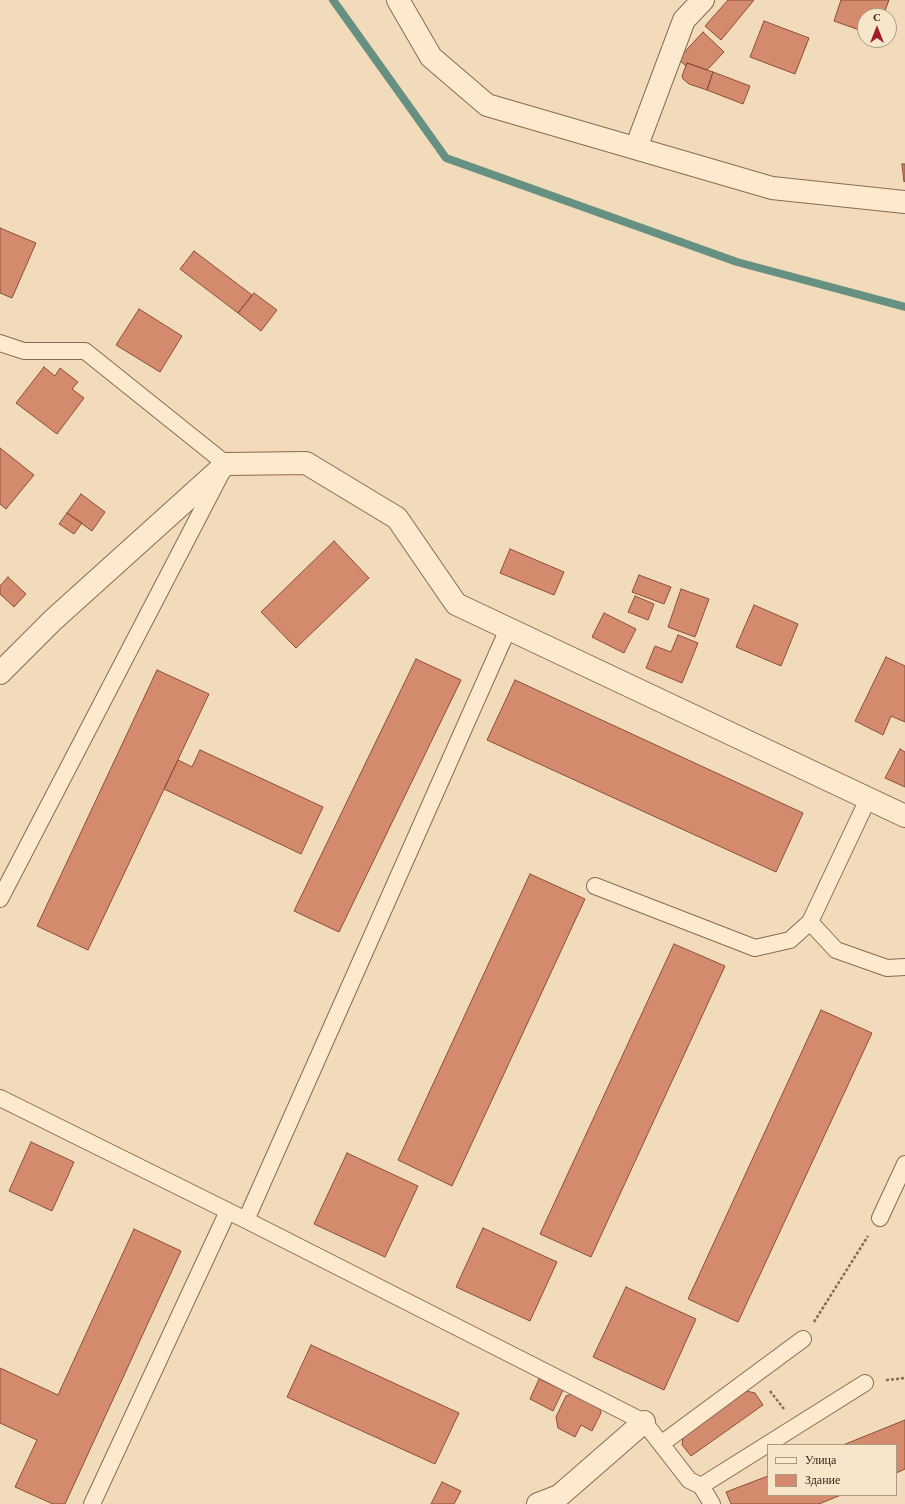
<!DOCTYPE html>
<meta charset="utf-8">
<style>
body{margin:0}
#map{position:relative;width:905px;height:1504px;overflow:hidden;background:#f2dbbb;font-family:"Libre Baskerville",serif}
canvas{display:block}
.legend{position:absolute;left:767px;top:1444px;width:130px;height:52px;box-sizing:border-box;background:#f8e6cb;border:1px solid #ab9984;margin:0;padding:5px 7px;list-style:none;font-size:12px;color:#38251a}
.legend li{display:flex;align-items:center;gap:8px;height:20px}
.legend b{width:20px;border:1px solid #ab9984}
.north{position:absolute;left:857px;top:8px;width:40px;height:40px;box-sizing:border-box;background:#f8e6cb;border:1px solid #ab9984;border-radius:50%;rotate:0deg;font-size:11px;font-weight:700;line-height:16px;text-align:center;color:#38251a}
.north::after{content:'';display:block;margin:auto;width:14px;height:18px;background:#9f1e2e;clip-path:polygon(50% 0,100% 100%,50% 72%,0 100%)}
</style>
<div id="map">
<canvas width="905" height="1504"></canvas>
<ul class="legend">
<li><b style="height:5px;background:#fce9ce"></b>Улица</li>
<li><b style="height:11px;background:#d48b6d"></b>Здание</li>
</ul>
<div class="north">С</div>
</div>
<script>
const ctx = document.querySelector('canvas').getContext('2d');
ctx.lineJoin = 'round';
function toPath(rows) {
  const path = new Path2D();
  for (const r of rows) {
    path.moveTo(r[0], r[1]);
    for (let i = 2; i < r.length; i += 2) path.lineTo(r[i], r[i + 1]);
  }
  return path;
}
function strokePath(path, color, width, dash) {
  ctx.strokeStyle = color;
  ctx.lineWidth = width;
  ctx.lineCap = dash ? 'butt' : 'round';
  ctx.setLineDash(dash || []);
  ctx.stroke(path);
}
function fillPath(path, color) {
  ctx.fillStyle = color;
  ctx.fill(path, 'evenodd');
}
const stream = toPath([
 [333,0,446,158,737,262,905,307]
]);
const building = toPath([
 [728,0,754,0,721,40,705,26,728,0],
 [841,0,889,0,883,16,865,16,865,32,834,21,841,0],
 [764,21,809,38,795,74,750,57,764,21],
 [703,32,724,52,707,70,687,63,686,66,678,59,703,32],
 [687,63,713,72,707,90,689,84,683,79,682,76,687,63],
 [713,72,750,86,743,104,707,90,713,72],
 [902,164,905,164,905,181,904,182,902,164],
 [0,228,36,243,12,298,0,293,0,228],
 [194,251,252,295,238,313,180,269,194,251],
 [254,293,277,310,261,331,238,313,254,293],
 [139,309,182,336,160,372,116,345,139,309],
 [44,367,55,376,60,368,78,382,72,389,84,398,57,434,16,403,44,367],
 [0,448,34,475,6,509,0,504,0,448],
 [81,494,105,512,92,531,67,513,81,494],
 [67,513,82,523,74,534,59,524,67,513],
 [334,541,369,578,296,648,261,612,334,541],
 [510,549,564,572,554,595,500,573,510,549],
 [639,575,671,587,664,604,632,592,639,575],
 [8,577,26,594,14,607,0,594,0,586,8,577],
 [681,589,709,599,695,637,668,627,681,589],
 [635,596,654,604,648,620,628,612,635,596],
 [754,605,798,624,781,666,736,647,754,605],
 [604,613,636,629,624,653,592,637,604,613],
 [678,635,698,643,682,683,646,668,655,646,671,652,678,635],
 [886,657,905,666,905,722,891,716,883,735,855,721,886,657],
 [416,659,461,680,339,932,294,911,416,659],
 [157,670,209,694,88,950,37,926,157,670],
 [515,680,803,813,776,872,487,740,515,680],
 [900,749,905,752,905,787,885,778,900,749],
 [200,750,323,807,301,854,164,789,178,760,192,767,200,750],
 [530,874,585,899,452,1186,398,1160,530,874],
 [674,944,725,966,591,1257,540,1234,674,944],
 [821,1010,872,1033,738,1322,688,1299,821,1010],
 [31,1142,74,1162,52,1211,9,1191,31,1142],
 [347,1153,418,1186,385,1257,314,1224,347,1153],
 [483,1228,557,1262,530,1321,456,1287,483,1228],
 [134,1229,181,1251,65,1504,53,1504,15,1487,37,1440,0,1423,0,1368,58,1395,134,1229],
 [626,1287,696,1319,664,1390,593,1357,626,1287],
 [311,1345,459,1413,435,1464,287,1397,311,1345],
 [539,1379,563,1390,553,1411,530,1399,539,1379],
 [746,1391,755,1393,763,1405,691,1456,682,1445,683,1436,746,1391],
 [575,1393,598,1404,601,1413,592,1431,581,1425,575,1437,558,1428,556,1417,566,1396,575,1393],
 [905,1420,905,1469,896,1473,896,1445,843,1445,905,1420],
 [768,1476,768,1495,841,1495,819,1504,731,1504,726,1492,768,1476],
 [442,1482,461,1491,454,1504,431,1504,442,1482]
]);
const path = toPath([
 [814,1322,868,1236],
 [886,1380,905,1378],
 [770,1391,784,1409]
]);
const lane = toPath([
 [0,343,24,351,85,351,226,464,0,899],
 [595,886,755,948,790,940,810,922,868,799],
 [810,922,836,950,887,968,905,967],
 [0,1098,246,1220,644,1422,689,1480,701,1486,865,1383],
 [880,1218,905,1164],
 [246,1220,508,629],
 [661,1444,803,1339],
 [701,1486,712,1504],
 [92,1504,228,1211]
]);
const street = toPath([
 [398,0,431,57,487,105,772,188,905,202],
 [636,148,684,20,703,0],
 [0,673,53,620,226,464,306,463,397,518,456,604,905,816],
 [538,1504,559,1496,644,1422]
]);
strokePath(stream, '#669081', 8);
fillPath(building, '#d48b6d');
strokePath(building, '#8b4e37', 1);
strokePath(lane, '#8a6a53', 18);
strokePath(street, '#8a6a53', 24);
strokePath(path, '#8a6a53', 2.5, [3, 2]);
strokePath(lane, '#fce9ce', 16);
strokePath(street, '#fce9ce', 22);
</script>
